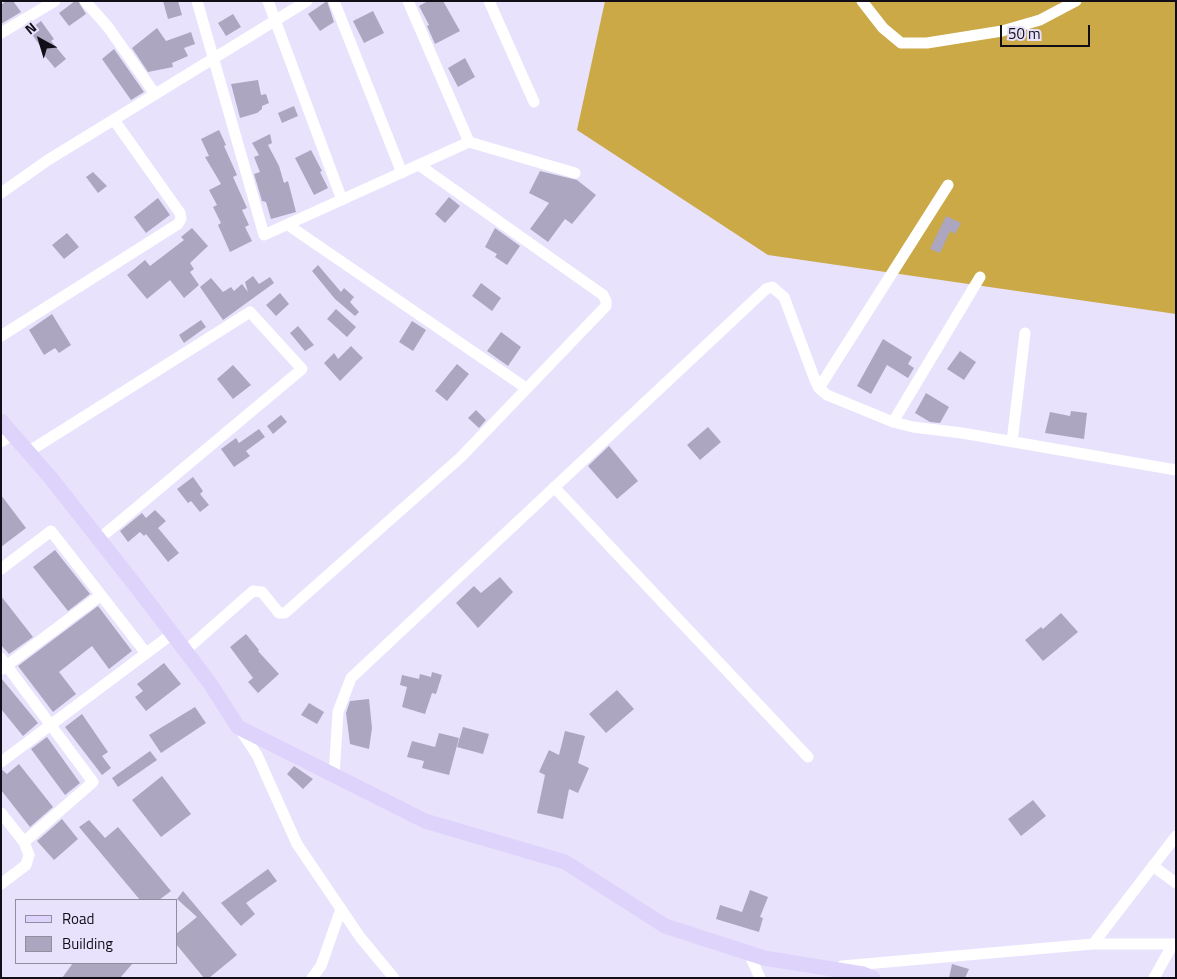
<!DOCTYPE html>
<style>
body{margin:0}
#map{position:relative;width:1177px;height:979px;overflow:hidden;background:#e8e2fd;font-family:"Titillium Web",sans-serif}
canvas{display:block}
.frame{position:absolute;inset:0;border:2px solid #110e17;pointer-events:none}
.legend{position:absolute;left:15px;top:899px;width:162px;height:65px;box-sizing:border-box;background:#e8e2fd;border:1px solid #928da1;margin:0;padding:6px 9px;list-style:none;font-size:15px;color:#110e17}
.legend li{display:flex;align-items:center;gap:10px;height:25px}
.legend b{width:25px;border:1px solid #928da1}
.north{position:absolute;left:15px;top:15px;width:50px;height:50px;-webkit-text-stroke:4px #e8e2fd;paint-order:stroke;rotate:321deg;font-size:14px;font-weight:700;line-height:20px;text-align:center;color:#110e17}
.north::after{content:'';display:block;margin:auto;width:18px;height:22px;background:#110e17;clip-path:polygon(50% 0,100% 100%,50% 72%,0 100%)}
.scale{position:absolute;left:1000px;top:25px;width:90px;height:22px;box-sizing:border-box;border:2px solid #110e17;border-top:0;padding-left:6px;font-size:15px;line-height:18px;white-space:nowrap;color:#110e17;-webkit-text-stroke:4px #e8e2fd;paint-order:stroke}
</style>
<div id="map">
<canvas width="1177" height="979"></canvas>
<div class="frame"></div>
<ul class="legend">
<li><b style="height:6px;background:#ddd3fb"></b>Road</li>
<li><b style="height:14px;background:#aca6c0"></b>Building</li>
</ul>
<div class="north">N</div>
<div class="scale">50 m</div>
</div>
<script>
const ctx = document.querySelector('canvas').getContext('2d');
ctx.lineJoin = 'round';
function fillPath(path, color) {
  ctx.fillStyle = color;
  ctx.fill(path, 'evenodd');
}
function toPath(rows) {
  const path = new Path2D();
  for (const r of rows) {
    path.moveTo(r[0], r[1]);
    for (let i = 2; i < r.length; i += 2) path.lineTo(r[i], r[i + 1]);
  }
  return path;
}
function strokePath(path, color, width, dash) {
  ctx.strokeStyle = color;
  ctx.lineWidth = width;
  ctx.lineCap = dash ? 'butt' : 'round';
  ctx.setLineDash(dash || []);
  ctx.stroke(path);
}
const forest = toPath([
 [605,1,1176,1,1176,314,768,255,577,130]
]);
const building = toPath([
 [6,1,13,1,21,12,1,24,1,5],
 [75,1,78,1,86,14,69,26,59,13],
 [163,1,178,1,182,15,168,19],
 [327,1,334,22,320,31,308,14],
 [428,1,443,1,460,31,435,44,427,26,429,25,419,6],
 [373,11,384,33,364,43,353,21],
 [233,14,241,27,226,36,218,23],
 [41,21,54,39,51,41,66,59,55,68,44,55,45,53,29,30],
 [157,28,166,41,191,32,195,44,184,48,188,56,172,63,173,67,148,72,132,48],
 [114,49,144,92,131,100,102,59],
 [465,58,475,77,458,87,448,68],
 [258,80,261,95,266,94,269,103,262,106,262,109,257,113,240,118,231,84],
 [294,106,298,116,282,123,278,113],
 [219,130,226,145,224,146,237,175,233,177,247,208,242,210,249,225,245,227,252,241,230,252,218,225,221,223,213,207,217,205,209,190,221,184,205,157,209,156,201,139],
 [270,134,272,143,268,145,279,166,284,183,288,181,296,212,271,219,266,202,262,201,254,174,260,172,254,157,259,155,252,143],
 [311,150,322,171,320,172,328,188,314,195,295,158],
 [540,171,577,180,596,195,572,224,565,219,548,242,530,229,549,203,529,193],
 [93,172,107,186,98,193,86,177],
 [449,197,460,206,445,223,435,214],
 [158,198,170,215,146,233,134,217],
 [946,216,961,223,955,234,950,231,940,253,930,249],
 [192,228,208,246,190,263,194,269,190,272,199,285,184,298,170,280,147,299,127,275,145,260,150,266,184,240,181,237],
 [495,228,520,246,507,265,495,257,497,254,485,247],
 [67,233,79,247,64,259,52,245],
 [318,265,341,292,344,288,354,297,350,302,359,312,355,316,335,299,312,271],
 [253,276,259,284,270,277,274,283,223,320,200,287,211,278,223,292,231,287,234,291,242,284,248,292,245,282],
 [481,283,501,298,492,311,472,296],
 [280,293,289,304,276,316,266,305],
 [336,309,356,327,347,337,327,319],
 [52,314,71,345,59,353,55,348,44,355,29,330],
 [201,320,206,327,184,343,179,335],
 [412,321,426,330,413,351,399,342],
 [298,326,314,345,305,351,290,333],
 [501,332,521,347,508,366,487,351],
 [883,339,912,357,908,364,914,368,908,378,887,365,871,394,857,386],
 [351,346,363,358,340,381,324,363,334,353,338,359],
 [960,351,976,362,964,380,947,369],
 [457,364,469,374,447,401,435,391],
 [233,365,251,385,233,399,217,379],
 [926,393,949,407,940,423,930,422,915,413],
 [476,410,486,420,479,428,468,418],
 [1071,411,1087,413,1084,439,1045,433,1050,412,1070,416],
 [281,415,287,422,273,434,267,426],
 [708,427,721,442,700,460,687,445],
 [259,429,265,437,246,451,250,456,234,467,221,449,236,438,239,443],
 [609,446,638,481,617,499,588,466],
 [193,477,203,491,200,494,209,505,200,512,191,501,188,503,177,489],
 [1,495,26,528,1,547],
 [155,510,166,521,158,528,179,553,168,562,146,534,144,536,140,532,128,542,120,531,142,513,146,518],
 [55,550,90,594,68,611,33,567],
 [500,577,513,592,478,628,456,603,474,586,481,593],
 [1,596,33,637,9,654,1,645],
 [98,606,132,651,109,669,92,646,59,672,76,694,53,712,18,666],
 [1061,613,1078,632,1043,661,1025,640,1041,627,1043,629],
 [246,634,259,650,258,651,279,674,258,693,248,682,253,678,230,647],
 [164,663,181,684,146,711,135,697,143,691,137,684],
 [432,672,442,675,436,694,432,693,425,714,402,707,407,687,400,685,402,675,419,679,420,674,431,677],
 [1,678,38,723,23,736,1,709],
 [617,690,634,709,606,733,589,714],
 [369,699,372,728,369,749,350,744,346,713,350,701],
 [309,703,324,712,317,724,301,715],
 [195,707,206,723,161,753,149,735],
 [82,714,108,752,102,756,111,768,102,775,65,727],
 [463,727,489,734,483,754,457,747],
 [565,731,585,736,578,763,589,768,578,793,569,789,563,819,537,813,545,775,539,772,549,750,559,755],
 [439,733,459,738,449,775,422,768,424,761,407,757,412,741,435,747],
 [47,737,80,783,65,795,31,749],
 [150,751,157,760,118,787,112,778],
 [19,764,53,807,30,827,1,790,1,769,7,774],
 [294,766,313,779,303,789,287,774],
 [162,776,191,814,161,837,132,800],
 [1033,800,1046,816,1021,836,1008,819],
 [62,819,78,839,54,860,37,841],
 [89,820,105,838,118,827,171,891,159,900,140,900,79,827],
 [268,869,277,881,246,903,255,914,241,926,221,903],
 [750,890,768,897,760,917,763,918,759,932,716,919,720,905,742,912],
 [183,891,237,955,209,978,204,978,176,944,176,934,197,917,177,899],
 [73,963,133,963,120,978,62,978],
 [952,964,969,969,965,978,949,978]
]);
const minor = toPath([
 [85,1,108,27,155,94],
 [197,1,264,235,469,142,408,1],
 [268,1,342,200],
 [334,1,402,173],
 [489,1,534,102],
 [862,1,883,28,901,43,927,43,1002,31,1040,20,1076,1],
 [1,33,55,1],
 [469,142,575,173],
 [1,193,48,160,307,1],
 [288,225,526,388],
 [1,336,178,224,181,219,180,213,114,120],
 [819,388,948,185],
 [893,422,980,277],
 [1,442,13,434],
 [1012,442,1025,333],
 [28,452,250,312,302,369,99,539],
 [554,487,808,757],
 [1,569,51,531,146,653],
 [185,651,253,591,262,592,279,613,285,613,461,457,606,306,606,301,603,295,419,165],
 [1,658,93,782,24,842,1,813],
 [2,669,101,595],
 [239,728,257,755,297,844,360,937,394,978],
 [1,762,172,634],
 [334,776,338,712,351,678,766,289,772,287,784,297,815,380,819,388,827,395,893,422,913,427,962,433,1176,470],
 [1153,866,1176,836],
 [1,884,26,865,29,855,24,842],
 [1093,944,1153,866,1176,883],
 [749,953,760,978],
 [842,966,1093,944,1176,944],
 [312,978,321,966,341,909],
 [1154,978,1173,944]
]);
const major = toPath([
 [1,421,50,477,139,590,209,682,238,727,425,821,565,862,665,926,764,958,863,974,873,978]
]);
fillPath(forest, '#caa946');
fillPath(building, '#aca6c0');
strokePath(minor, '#fff', 11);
strokePath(major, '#ddd3fb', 15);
</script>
